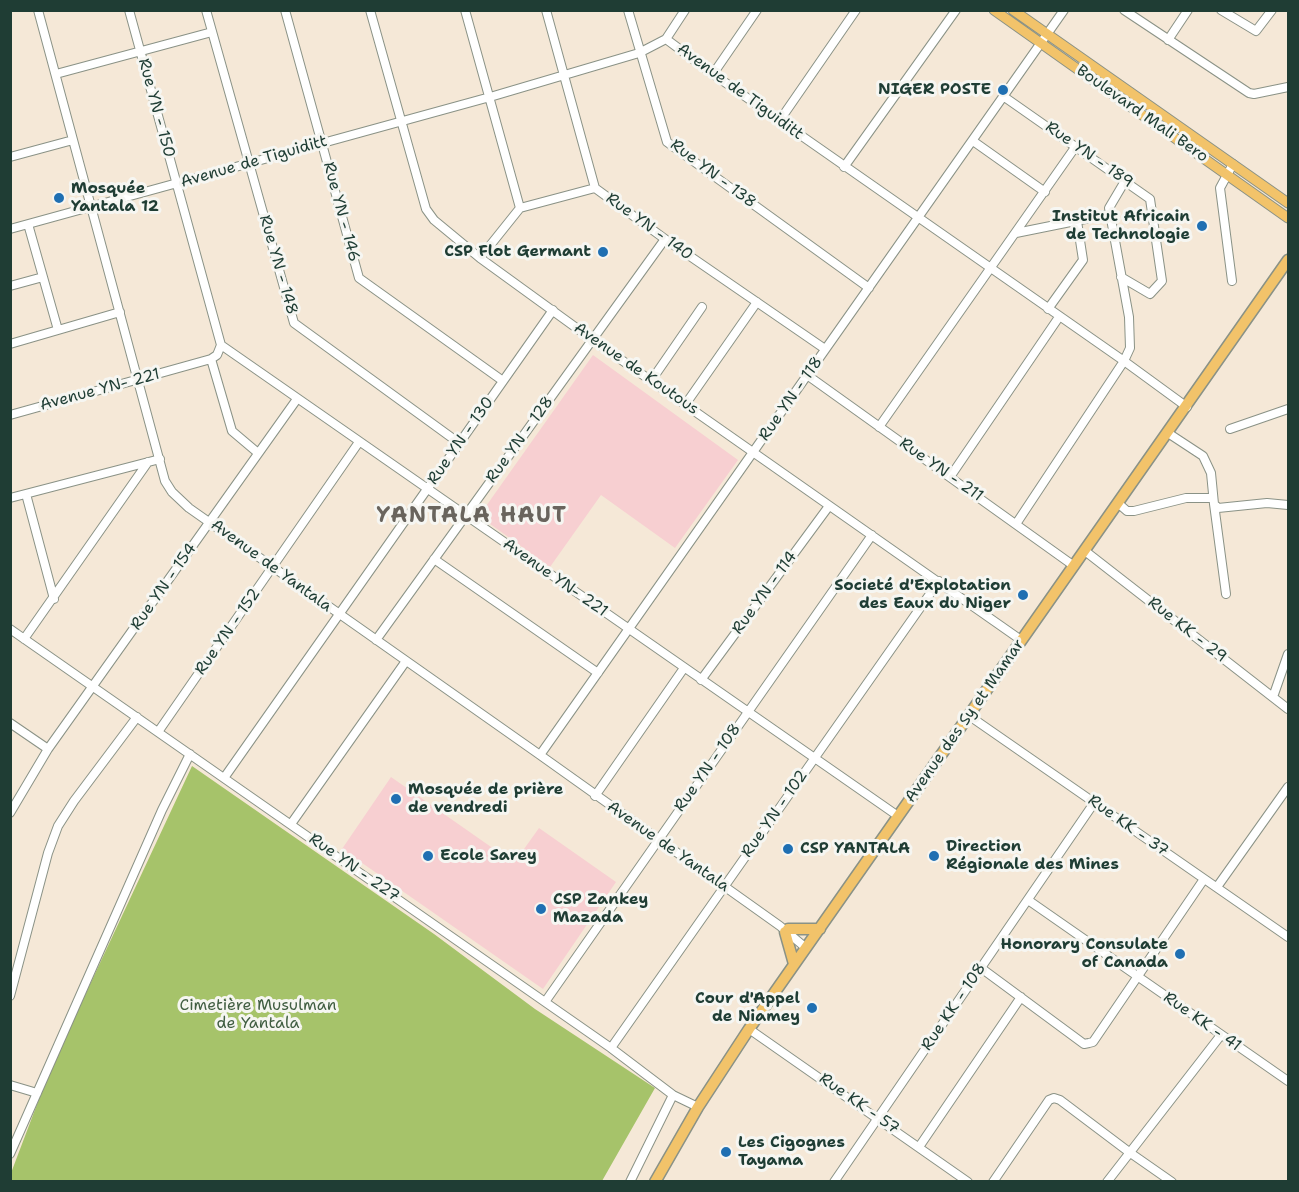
<!DOCTYPE html>
<meta charset="utf-8">
<style>
body{margin:0}
#map{position:relative;width:1299px;height:1192px;overflow:hidden;background:#f5e8d7;font-family:"Shantell Sans",sans-serif}
canvas{display:block}
.frame{position:absolute;inset:0;border:12px solid #1f3d34;pointer-events:none}
</style>
<div id="map">
<canvas width="1299" height="1192"></canvas>
<div class="frame"></div>
</div>
<script>
const ctx = document.querySelector('canvas').getContext('2d');
ctx.lineJoin = 'round';
function fillPath(path, color) {
  ctx.fillStyle = color;
  ctx.fill(path, 'evenodd');
}
function toPath(rows) {
  const path = new Path2D();
  for (const r of rows) {
    path.moveTo(r[0], r[1]);
    for (let i = 2; i < r.length; i += 2) path.lineTo(r[i], r[i + 1]);
  }
  return path;
}
function strokePath(path, color, width, dash) {
  ctx.strokeStyle = color;
  ctx.lineWidth = width;
  ctx.lineCap = dash ? 'butt' : 'round';
  ctx.setLineDash(dash || []);
  ctx.stroke(path);
}
function drawText(font, color, halo, rows, align = 'center') {
  ctx.font = font + ' "Shantell Sans",sans-serif';
  ctx.lineWidth = 6;
  ctx.setLineDash([]);
  ctx.textBaseline = 'middle';
  ctx.strokeStyle = halo;
  ctx.fillStyle = color;
  for (const [text, x, y, turn = 0] of rows) {
    ctx.save();
    ctx.translate(x, y);
    ctx.rotate((+turn || 0) * Math.PI / 180);
    ctx.textAlign = isNaN(turn) ? turn : align;
    if (halo) ctx.strokeText(text, 0, 0);
    ctx.fillText(text, 0, 0);
    ctx.restore();
  }
}
const built = toPath([
 [593,355,738,460,675,548,601,495,550,567,479,516],
 [391,777,514,863,539,828,616,882,543,989,342,849]
]);
const green = toPath([
 [192,766,434,934,535,1009,655,1088,602,1181,11,1182,11,1173,50,1070]
]);
const minor = toPath([
 [38,10,165,481,172,492,189,508,540,755,780,926,806,948],
 [129,10,221,345],
 [206,10,294,323,459,443],
 [285,10,359,278,503,381],
 [370,10,426,209,434,220,480,258,593,340,1021,640],
 [465,10,520,208],
 [546,10,595,188,665,239,825,349],
 [628,10,667,142,869,288],
 [1124,10,1249,93,1254,94,1288,87],
 [1221,10,1256,31,1272,10],
 [666,39,685,10],
 [1168,40,1188,10],
 [56,74,212,32],
 [713,74,757,10],
 [1003,96,1150,199,1162,281,1150,294,1121,277],
 [780,120,856,10],
 [973,141,1045,192],
 [10,157,73,140],
 [844,167,956,10],
 [28,224,58,330],
 [10,229,490,97,639,53,666,39,713,74,1124,361,1187,407],
 [1016,233,1110,214],
 [480,258,520,208,595,188],
 [1232,281,1220,188,1233,164],
 [10,286,43,277],
 [1048,309,1083,260,1077,221],
 [10,344,120,312],
 [221,345,898,816],
 [211,359,232,431,258,453],
 [807,375,1074,566],
 [651,381,702,307],
 [685,405,757,302],
 [10,415,211,359,217,355,221,345],
 [879,427,1076,146],
 [1230,429,1288,409],
 [1168,433,1203,456,1211,473,1214,504,1218,508,1267,503,1288,505],
 [950,477,1059,317],
 [26,494,54,599],
 [10,498,160,459],
 [1119,504,1127,511,1134,511,1186,498,1213,498],
 [1214,504,1226,594],
 [1016,524,1124,361,1130,348,1129,317,1109,208,1125,181],
 [1085,551,1288,709],
 [434,559,598,673],
 [10,629,611,1048,673,1095,698,1107],
 [24,639,148,462],
 [376,640,665,239],
 [701,680,829,506],
 [1273,697,1288,654],
 [968,715,1288,937],
 [10,723,48,749],
 [158,732,359,442],
 [540,755,1064,10],
 [224,778,553,310],
 [595,796,684,668],
 [10,813,48,749,297,399],
 [291,824,406,661],
 [1217,887,1288,787],
 [1028,900,1288,1081],
 [981,968,1084,1044,1089,1043,1093,1042,1204,879],
 [10,996,48,853,58,826,74,801,137,717],
 [545,1002,872,535],
 [749,1029,968,1182],
 [611,1048,939,581],
 [10,1085,37,1093],
 [919,1147,1021,997],
 [10,1154,162,810,190,754],
 [630,1182,673,1095],
 [834,1182,1094,803],
 [993,1182,1049,1100,1054,1098,1060,1100,1129,1152,1172,1182],
 [1107,1182,1221,1035]
]);
const major = toPath([
 [994,10,1288,218],
 [1013,10,1288,203]
]);
const highway = toPath([
 [788,929,820,929],
 [785,932,794,964],
 [655,1182,698,1107,749,1029,1288,260]
]);
const markers = [
 [1003,90,6,"#1f6fb2"],
 [59,198,6,"#1f6fb2"],
 [1202,226,6,"#1f6fb2"],
 [603,252,6,"#1f6fb2"],
 [1023,595,6,"#1f6fb2"],
 [396,799,6,"#1f6fb2"],
 [788,849,6,"#1f6fb2"],
 [428,856,6,"#1f6fb2"],
 [934,856,6,"#1f6fb2"],
 [541,909,6,"#1f6fb2"],
 [1180,954,6,"#1f6fb2"],
 [812,1008,6,"#1f6fb2"],
 [726,1152,6,"#1f6fb2"]
];
const poiNames = [
 ["NIGER POSTE",991,90,"right"],
 ["Mosquée",71,189],
 ["Yantala 12",71,207],
 ["Institut Africain",1190,217,"right"],
 ["de Technologie",1190,235,"right"],
 ["CSP Flot Germant",591,252,"right"],
 ["Societé d'Explotation",1011,586,"right"],
 ["des Eaux du Niger",1011,604,"right"],
 ["Mosquée de prière",408,790],
 ["de vendredi",408,808],
 ["Direction",946,847],
 ["Régionale des Mines",946,865],
 ["CSP YANTALA",800,849],
 ["Ecole Sarey",440,856],
 ["CSP Zankey",553,900],
 ["Mazada",553,918],
 ["Honorary Consulate",1168,945,"right"],
 ["of Canada",1168,963,"right"],
 ["Cour d'Appel",800,999,"right"],
 ["de Niamey",800,1017,"right"],
 ["Les Cigognes",738,1143],
 ["Tayama",738,1161]
];
const streetNames = [
 ["Avenue de Tiguiditt",740,92,36],
 ["Rue YN - 150",156,108,75],
 ["Boulevard Mali Bero",1142,114,35],
 ["Rue YN - 189",1089,155,35],
 ["Avenue de Tiguiditt",254,162,-16],
 ["Rue YN - 138",713,174,37],
 ["Rue YN - 146",341,212,75],
 ["Rue YN - 140",649,227,36],
 ["Rue YN - 148",278,265,74],
 ["Avenue de Koutous",636,369,35],
 ["Avenue YN- 221",100,390,-15],
 ["Rue YN - 118",791,399,-55],
 ["Rue YN - 128",520,440,-54],
 ["Rue YN - 130",461,441,-55],
 ["Rue YN - 211",941,470,35],
 ["Avenue de Yantala",271,566,36],
 ["Avenue YN- 221",555,578,35],
 ["Rue YN - 154",164,587,-55],
 ["Rue YN - 114",765,593,-54],
 ["Rue KK - 29",1187,630,38],
 ["Rue YN - 152",228,632,-55],
 ["Avenue des Sy et Mamar",965,721,-55],
 ["Rue YN - 108",708,768,-55],
 ["Rue YN - 102",775,814,-55],
 ["Rue KK - 37",1128,826,35],
 ["Avenue de Yantala",668,847,35],
 ["Rue YN - 227",354,868,35],
 ["Rue KK - 108",954,1007,-56],
 ["Rue KK - 41",1202,1022,35],
 ["Rue KK - 57",859,1104,35]
];
const parkNames = [
 ["Cimetière Musulman",258,1006],
 ["de Yantala",258,1024]
];
const districtNames = [
 ["YANTALA HAUT",472,516]
];
fillPath(built, '#f7cfd1');
fillPath(green, '#a6c36a');
strokePath(minor, '#8a9286', 10);
strokePath(major, '#8a9286', 11);
strokePath(highway, '#8a9286', 13);
strokePath(minor, '#fff', 8);
strokePath(major, '#f2c36a', 9);
strokePath(highway, '#f2c36a', 10);
for (const [x, y, r, color] of markers) {
  const dot = new Path2D();
  dot.arc(x, y, r, 0, 2 * Math.PI);
  ctx.fillStyle = color;
  ctx.fill(dot);
  strokePath(dot, '#f6f6f2', 2);
}
drawText('bold 16px', '#1f3d34', '#f6f6f2', poiNames, 'left');
drawText('16px', '#1f3d34', '#f6f6f2', streetNames);
drawText('16px', '#415e42', '#f6f6f2', parkNames);
ctx.letterSpacing = '1.5px';
drawText('bold 22px', '#69645d', '#f6f6f2', districtNames);
ctx.letterSpacing = '0px';
</script>
